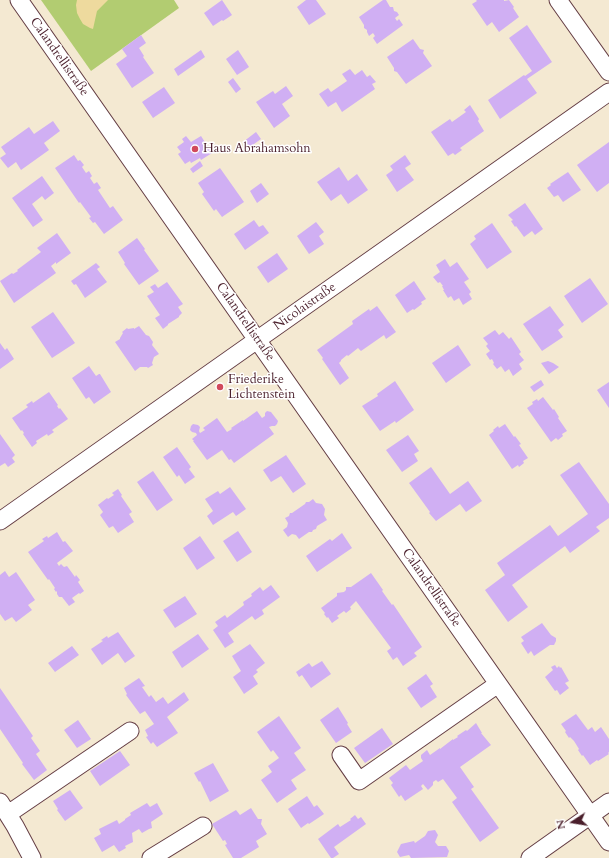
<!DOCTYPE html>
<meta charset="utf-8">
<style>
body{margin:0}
#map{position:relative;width:609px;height:858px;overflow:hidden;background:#f4e9d2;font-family:Cardo,serif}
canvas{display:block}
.north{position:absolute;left:553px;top:802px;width:40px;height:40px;-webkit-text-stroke:3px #fff;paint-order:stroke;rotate:258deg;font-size:11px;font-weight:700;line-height:16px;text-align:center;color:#4a1f2b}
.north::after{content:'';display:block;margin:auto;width:14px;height:18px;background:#4a1f2b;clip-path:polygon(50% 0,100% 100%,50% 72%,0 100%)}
</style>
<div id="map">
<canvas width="609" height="858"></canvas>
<div class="north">N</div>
</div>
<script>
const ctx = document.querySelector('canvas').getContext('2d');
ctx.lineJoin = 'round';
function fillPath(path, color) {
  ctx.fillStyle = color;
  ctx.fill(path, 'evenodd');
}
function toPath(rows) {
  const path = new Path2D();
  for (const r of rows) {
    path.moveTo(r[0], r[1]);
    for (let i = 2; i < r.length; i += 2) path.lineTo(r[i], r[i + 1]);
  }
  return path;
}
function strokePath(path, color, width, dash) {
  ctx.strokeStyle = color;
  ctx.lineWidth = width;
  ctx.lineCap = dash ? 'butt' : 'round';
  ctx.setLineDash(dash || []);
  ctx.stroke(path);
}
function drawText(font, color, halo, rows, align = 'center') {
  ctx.font = font + ' Cardo,serif';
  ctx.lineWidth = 3;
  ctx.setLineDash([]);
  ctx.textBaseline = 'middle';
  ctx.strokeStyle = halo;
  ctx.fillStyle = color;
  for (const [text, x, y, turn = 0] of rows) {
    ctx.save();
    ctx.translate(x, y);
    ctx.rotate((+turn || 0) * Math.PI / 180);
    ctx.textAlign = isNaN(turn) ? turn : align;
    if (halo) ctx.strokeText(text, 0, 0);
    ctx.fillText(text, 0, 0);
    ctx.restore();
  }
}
const green = toPath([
 [41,0,174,0,179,8,91,71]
]);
const sand = toPath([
 [77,0,108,0,97,11,93,29,90,28,83,24,80,19,77,13,76,5]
]);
const building = toPath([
 [222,0,232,15,223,21,222,20,213,26,204,13],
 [306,0,316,0,326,14,309,25,297,7],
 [383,0,386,0,390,7,393,7,394,11,397,12,399,15,395,18,397,21,399,19,403,25,377,44,373,38,375,36,373,33,369,36,367,32,367,30,364,28,364,25,359,17],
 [476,0,504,0,504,1,509,0,514,7,513,8,519,17,499,32,492,22,487,26,472,4,477,1],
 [527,25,552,62,527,79,537,93,500,119,488,100,524,75,525,76,532,71,509,38],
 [141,35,146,43,139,48,144,56,143,57,154,73,132,88,116,64,127,56,122,49],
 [413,39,420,49,424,50,423,53,432,66,406,84,397,72,394,71,394,68,387,57],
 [201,50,205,57,178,76,174,69],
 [238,50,249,67,237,75,226,59],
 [350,69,355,75,362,70,367,77,370,75,376,82,372,84,375,89,342,112,336,102,328,107,319,94,328,88,331,92,347,81,342,74],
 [233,78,241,89,236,93,228,82],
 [286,86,293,96,282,104,290,116,274,128,256,102,273,91,275,94],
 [164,87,175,103,153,118,142,102],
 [470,105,479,119,478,121,484,131,460,148,462,150,455,155,453,153,448,156,431,132,450,119,452,122,466,112,464,110],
 [53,121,60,131,44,143,49,150,21,170,16,162,8,168,0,158,6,154,1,147,29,127,34,134],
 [256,132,261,139,247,149,243,142],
 [186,136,191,142,201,136,212,153,201,160,200,158,191,163,190,161,185,164,178,154,181,152,177,147,184,142,182,139],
 [609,142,609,183,597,192,577,165],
 [74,155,78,161,80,160,84,165,82,167,86,173,89,171,92,176,90,178,94,184,97,182,101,188,98,190,110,208,113,206,123,220,104,234,95,222,93,223,89,218,91,217,80,202,79,203,55,168],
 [405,155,411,164,405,168,414,180,397,192,386,175,393,170,390,166],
 [200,161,203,166,193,173,190,169],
 [339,167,348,181,357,174,368,190,348,204,341,194,331,201,317,182],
 [220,168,244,202,222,217,216,209,214,211,202,194,204,192,198,183],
 [568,172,581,190,563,202,558,195,554,197,547,188,551,185,550,184],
 [42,176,54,193,45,200,42,196,32,204,43,220,33,227,12,198],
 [261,183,269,194,257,203,250,191],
 [525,203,543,229,535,235,532,231,524,237,516,226,515,227,511,221,513,220,508,215],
 [254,220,259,227,263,225,269,233,245,250,234,234],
 [316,222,324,232,319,236,324,244,309,254,297,236],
 [492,223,512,252,487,269,470,244,476,239,474,236],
 [57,233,71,253,56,264,56,262,51,266,56,273,14,303,0,281,12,273,13,274,18,271,17,270,41,252,37,248],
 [137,238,145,249,144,250,159,271,139,285,124,264,125,263,118,252],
 [277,253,288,269,268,283,257,267],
 [445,259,450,267,457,262,469,279,464,282,471,292,469,294,472,299,463,305,459,298,454,301,451,296,448,298,443,290,444,290,442,286,443,286,440,282,438,283,433,277,440,272,436,265],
 [96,263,100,267,97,269,107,282,85,298,76,284,74,285,71,281],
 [590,278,608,304,582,323,564,296],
 [414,281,426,299,421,302,422,304,414,310,413,309,407,313,395,295],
 [167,282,183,304,178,307,182,313,179,316,179,317,168,324,168,325,163,329,155,318,160,315,147,296,154,292,150,287,155,284,158,288],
 [377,306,396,332,386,339,384,335,361,351,358,348,348,356,347,355,341,360,341,361,339,363,349,378,340,385,322,359,323,358,317,350,353,324,352,321,369,309,370,311],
 [550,306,564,325,558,330,563,337,542,351,523,324],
 [53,312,75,343,52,358,31,327],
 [139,326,146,335,149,336,153,342,152,345,159,354,154,357,152,363,153,365,148,368,147,367,140,367,135,371,115,342,120,339,120,338,123,333,122,332,127,328,128,329,134,328,134,329],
 [495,330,499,335,503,332,509,339,511,337,521,352,519,354,524,360,519,364,522,369,513,376,509,369,505,372,501,366,497,369,493,364,494,363,492,359,490,360,486,354,490,351,486,346,488,344,483,338],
 [0,343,5,350,7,348,14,359,0,369],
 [458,345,471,365,446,383,432,363],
 [548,361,553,363,559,367,549,374,541,363],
 [89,366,96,376,99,374,100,374,111,392,94,404,89,397,86,399,72,378],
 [541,380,544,385,534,392,530,387],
 [395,381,414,410,396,423,395,421,380,431,362,406,378,396,377,394],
 [609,382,609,408,597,390],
 [49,392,58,405,57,406,59,409,60,408,68,419,52,430,54,432,48,436,47,434,36,441,37,443,32,447,23,434,24,433,22,430,21,431,12,418,28,407,26,405,32,401,33,403],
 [543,397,553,410,554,409,559,417,558,418,567,431,562,434,563,436,558,440,556,438,551,442,527,408,533,404,532,402,537,399,538,401],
 [257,411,262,418,265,416,265,413,267,411,271,412,278,421,277,424,275,426,272,426,269,427,274,434,234,463,231,459,229,460,222,450,207,460,193,441,194,441,192,439,197,435,196,433,192,432,190,430,191,426,193,424,198,425,200,427,199,431,200,433,205,430,203,428,217,418,227,432,232,429,231,428,243,420,243,421],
 [505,424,514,437,515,436,521,444,519,445,528,458,523,461,524,463,519,467,518,465,512,469,489,435,494,431,493,430,498,426,499,428],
 [0,434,15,455,12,458,15,462,8,467,5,463,0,466],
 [408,435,419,451,414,454,418,461,402,472,386,450],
 [177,447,191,467,189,469,195,477,185,484,179,475,177,477,163,457],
 [286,455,306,484,293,493,281,476,271,482,263,470],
 [579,462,609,504,609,518,596,527,600,531,570,553,565,546,512,585,528,607,508,622,485,590,505,575,497,563,550,525,558,536,588,514,560,475],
 [431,467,450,494,468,481,482,501,466,512,460,504,436,521,429,513,430,512,409,483],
 [153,471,173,500,157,511,137,482],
 [230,487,246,509,236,516,233,512,213,525,207,516,213,511,205,499,218,491,220,494],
 [118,489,122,495,121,496,132,512,129,514,134,522,118,533,113,526,109,528,100,515,103,512,98,505,107,498,108,499,114,495,112,493],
 [313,499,316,503,322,504,325,509,324,515,327,520,317,526,316,529,313,530,312,532,309,532,299,539,296,535,292,534,288,537,283,530,287,527,288,523,285,518,289,516,290,513,292,513,305,504,306,502,309,502],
 [238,531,252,552,237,562,223,541],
 [57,532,63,542,65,541,73,551,57,563,59,566,61,564,64,567,67,566,75,577,76,575,80,580,78,582,84,591,80,594,79,593,72,598,75,602,69,606,62,597,59,597,57,594,57,591,56,592,54,589,55,588,49,579,48,580,28,552,44,541,42,539,47,536,48,538],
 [342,533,352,548,317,572,306,556,330,539,332,541],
 [200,536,215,558,197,570,183,548],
 [5,571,9,577,16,572,35,600,28,605,32,610,16,622,12,617,5,621,0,614,0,575],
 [371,573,383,590,382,591,392,605,393,604,422,647,414,653,417,656,403,666,397,657,393,660,387,651,391,648,356,601,350,607,351,609,346,613,344,611,337,616,339,618,332,623,328,617,327,618,324,614,325,613,321,608,337,596,337,593,344,592,346,590,346,587,351,587],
 [271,585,280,597,262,610,264,614,255,620,252,616,228,633,234,642,225,648,213,630,218,626,215,622,225,615,227,618,244,605,243,602,252,596,251,594,260,587,263,591],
 [185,596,197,614,175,628,163,610],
 [542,623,551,635,556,638,556,641,554,645,550,645,534,656,531,651,528,654,521,643,524,641,521,637],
 [118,632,135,656,125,663,118,653,102,665,91,649,103,641,101,640,107,636,108,638],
 [198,634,209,649,182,668,172,652],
 [250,644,265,663,256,670,258,672,253,676,258,684,244,694,233,677,241,671,232,656],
 [72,646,79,655,55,672,48,663],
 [322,661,331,674,311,688,302,675,299,677,296,672,309,663,312,667],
 [555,665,557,668,559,666,560,668,561,667,569,681,565,683,569,688,560,695,557,690,555,691,545,677,553,670,551,667],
 [426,674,433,684,430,686,437,697,421,708,407,688],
 [139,678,145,686,142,687,149,697,151,695,156,702,163,697,168,704,184,692,189,700,167,717,178,733,157,747,153,742,151,744,146,737,148,736,145,730,154,724,145,711,140,714,126,695,127,694,124,688],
 [0,688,33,736,31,738,40,751,36,754,47,770,34,780,22,764,23,763,0,729],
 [338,707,348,723,347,724,352,732,336,743,320,720],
 [576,714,588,730,592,727,595,732,601,727,609,739,609,752,608,753,609,754,598,761,597,760,590,765,583,755,582,756,578,750,579,749,574,741,570,737,569,738,565,732,566,731,561,724],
 [279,716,301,748,294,753,306,770,291,780,297,789,277,803,261,780,272,772,268,766,279,758,273,750,271,752,257,732],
 [78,720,91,739,77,748,64,730],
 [476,723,482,733,481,733,491,745,460,767,474,787,471,789,499,828,480,842,452,802,457,798,443,779,438,782,436,780,433,782,433,785,428,790,423,784,421,786,423,789,405,801,401,795,399,797,391,785,393,783,389,778,406,765,410,770,423,761,421,758,421,755,427,750,430,755,440,748,440,749,453,739,453,740,458,737,457,736,466,730,467,731],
 [382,728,393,744,365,763,354,748],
 [120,751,130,765,100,786,90,771],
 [213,763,229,791,210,802,200,781,199,782,194,773],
 [70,790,83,808,65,821,57,810,58,809,53,801],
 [307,796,314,807,317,805,324,814,309,824,308,823,301,828,288,809],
 [147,803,150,807,157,803,163,814,151,822,152,828,149,829,142,833,139,829,132,833,133,842,125,846,126,848,119,852,114,845,102,852,94,838,101,834,99,829,117,820,119,824,125,820,125,819,131,815,130,813],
 [251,808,258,819,262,819,261,824,267,834,256,841,259,847,241,858,233,858,225,845,227,844,225,840,223,841,212,824,236,810,240,815],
 [355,815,358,819,361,817,366,824,334,847,339,854,333,858,331,858,318,839,338,824,340,827,351,820,350,819],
 [435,830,438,835,435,842,438,846,446,846,449,851,447,857,411,858,409,855,400,857,397,852,401,844,414,841,415,843,425,836,428,831]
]);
const minor = toPath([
 [19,0,609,842],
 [558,0,609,72],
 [0,521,609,92],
 [341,755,359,781,498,684],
 [0,802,15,826,32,858],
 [8,814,130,731],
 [151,858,203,826],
 [530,858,609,802]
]);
const markers = [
 [195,149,4,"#d1495b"],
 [220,387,4,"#d1495b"]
];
const streetNames = [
 ["Calandrellistraße",59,57,55],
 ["Nicolaistraße",305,307,-35],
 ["Calandrellistraße",245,322,55],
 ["Calandrellistraße",431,588,55]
];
const poiNames = [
 ["Haus Abrahamsohn",203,149],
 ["Friederike",228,380],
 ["Lichtenstein",228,395]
];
fillPath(green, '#b2cc71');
fillPath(sand, '#eeda9e');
fillPath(building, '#d0aff3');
strokePath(minor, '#643d44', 19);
strokePath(minor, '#fff', 17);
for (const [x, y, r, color] of markers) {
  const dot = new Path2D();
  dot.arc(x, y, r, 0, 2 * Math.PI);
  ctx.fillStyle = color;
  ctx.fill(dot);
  strokePath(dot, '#fff', 1.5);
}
drawText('13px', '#4a1f2b', '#fff', streetNames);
drawText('13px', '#4a1f2b', '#fff', poiNames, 'left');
</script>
